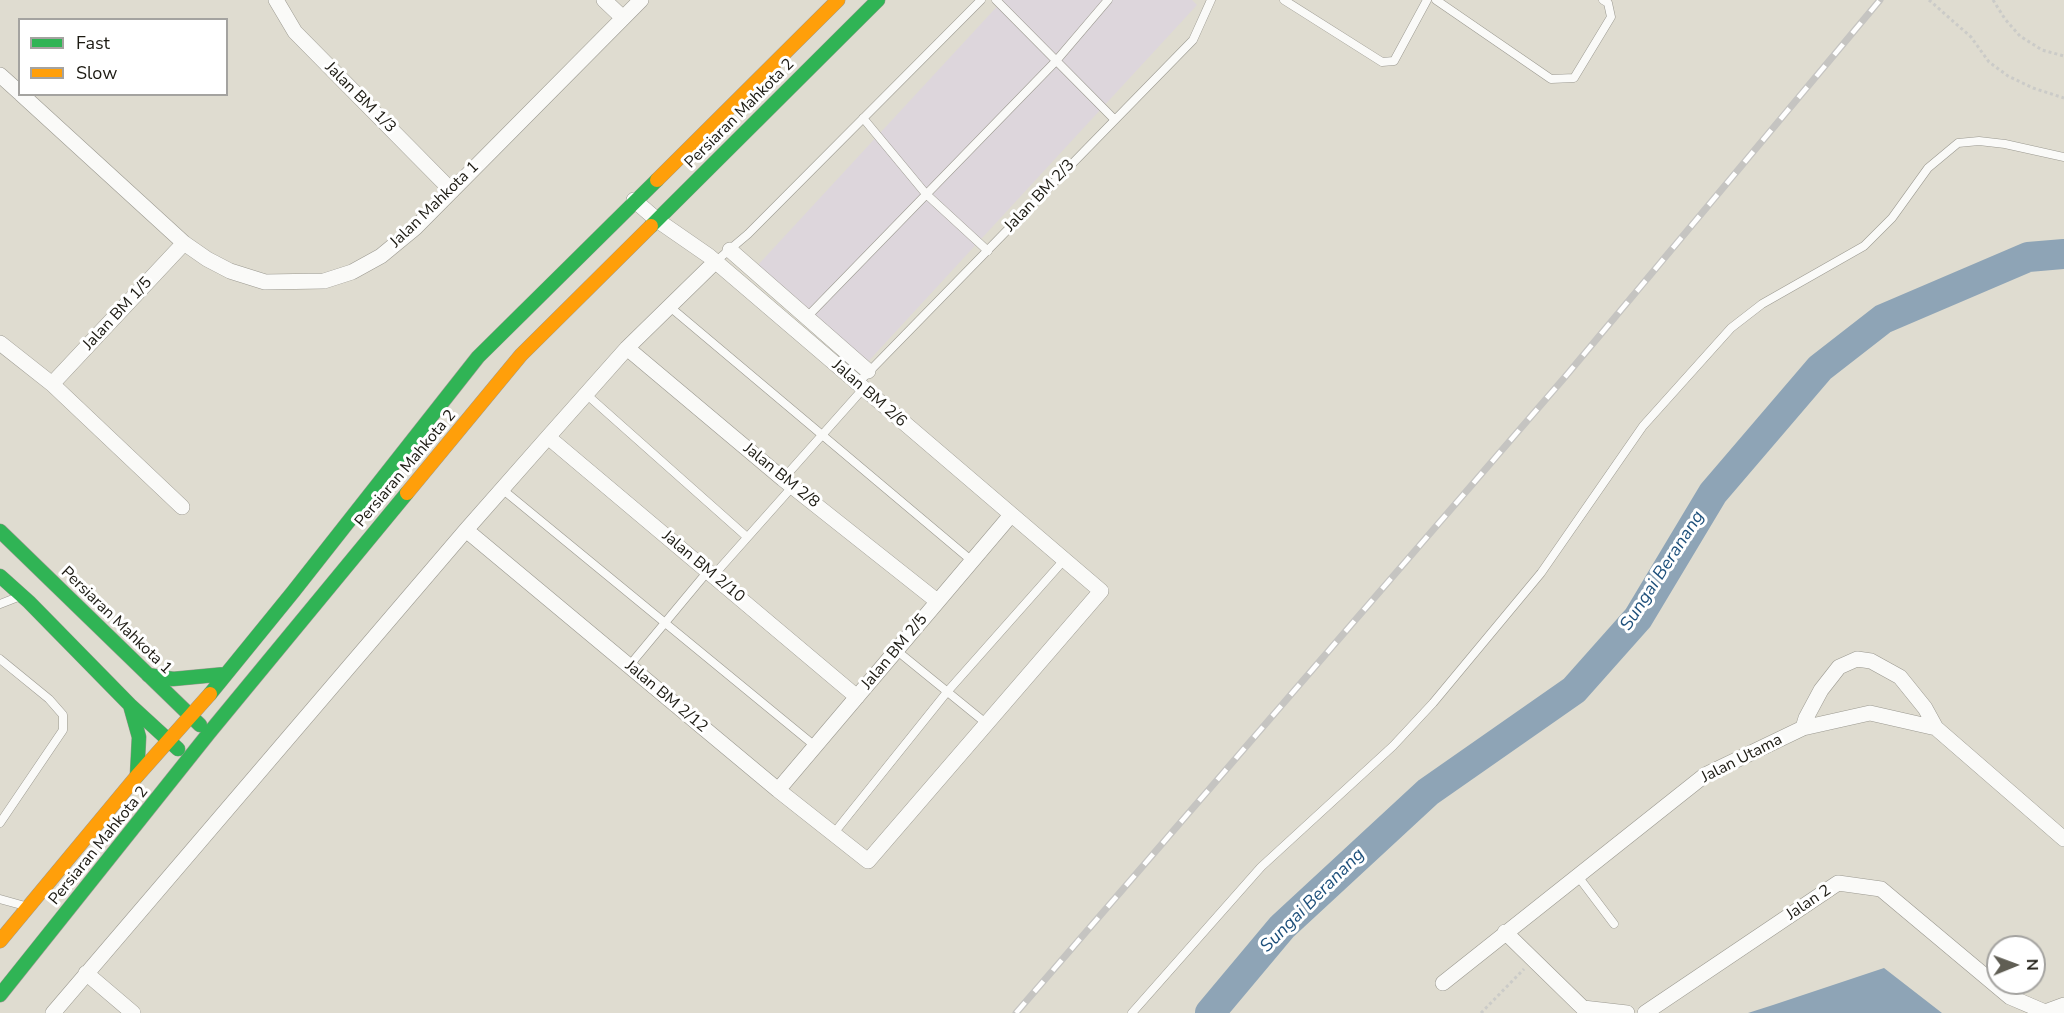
<!DOCTYPE html>
<style>
body{margin:0}
#map{position:relative;width:2064px;height:1013px;overflow:hidden;background:#dfdcd0;font-family:"Nunito Sans",sans-serif}
canvas{display:block}
.legend{position:absolute;left:18px;top:18px;width:210px;height:78px;box-sizing:border-box;background:#fff;border:2px solid #a4a3a0;margin:0;padding:8px 10px;list-style:none;font-size:18px;color:#1c1a12}
.legend li{display:flex;align-items:center;gap:12px;height:30px}
.legend b{width:30px;border:2px solid #a4a3a0}
.north{position:absolute;left:1986px;top:935px;width:60px;height:60px;box-sizing:border-box;background:#fff;border:2px solid #a4a3a0;border-radius:50%;rotate:89deg;font-size:16px;font-weight:700;line-height:24px;text-align:center;color:#1c1a12}
.north::after{content:'';display:block;margin:auto;width:21px;height:27px;background:#605e54;clip-path:polygon(50% 0,100% 100%,50% 72%,0 100%)}
</style>
<div id="map">
<canvas width="2064" height="1013"></canvas>
<ul class="legend">
<li><b style="height:8px;background:#30b455"></b>Fast</li>
<li><b style="height:8px;background:#ff9f0a"></b>Slow</li>
</ul>
<div class="north">N</div>
</div>
<script>
const ctx = document.querySelector('canvas').getContext('2d');
ctx.lineJoin = 'round';
function fillPath(path, color) {
  ctx.fillStyle = color;
  ctx.fill(path, 'evenodd');
}
function toPath(rows) {
  const path = new Path2D();
  for (const r of rows) {
    path.moveTo(r[0], r[1]);
    for (let i = 2; i < r.length; i += 2) path.lineTo(r[i], r[i + 1]);
  }
  return path;
}
function strokePath(path, color, width, dash) {
  ctx.strokeStyle = color;
  ctx.lineWidth = width;
  ctx.lineCap = dash ? 'butt' : 'round';
  ctx.setLineDash(dash || []);
  ctx.stroke(path);
}
function drawText(font, color, halo, rows, align = 'center') {
  ctx.font = font + ' "Nunito Sans",sans-serif';
  ctx.lineWidth = 6;
  ctx.setLineDash([]);
  ctx.textBaseline = 'middle';
  ctx.strokeStyle = halo;
  ctx.fillStyle = color;
  for (const [text, x, y, turn = 0] of rows) {
    ctx.save();
    ctx.translate(x, y);
    ctx.rotate((+turn || 0) * Math.PI / 180);
    ctx.textAlign = isNaN(turn) ? turn : align;
    if (halo) ctx.strokeText(text, 0, 0);
    ctx.fillText(text, 0, 0);
    ctx.restore();
  }
}
const commercial = toPath([
 [1003,0,1192,0,1197,5,864,366,757,266]
]);
const water = toPath([
 [1884,968,1942,1013,1748,1013,1773,1005]
]);
const river = toPath([
 [1210,1013,1282,927,1428,792,1574,690,1638,618,1713,493,1820,368,1883,319,2028,257,2064,254]
]);
const path = toPath([
 [1929,0,1971,37,1989,62,2008,76,2033,88,2064,98],
 [1993,0,2005,19,2020,36,2042,50,2064,56],
 [1481,1013,1524,969]
]);
const lane = toPath([
 [996,0,1114,119],
 [1284,0,1382,62,1394,61,1427,0],
 [1436,0,1551,79,1574,78,1611,17,1608,3,1603,0],
 [863,118,926,194,988,251],
 [715,262,748,234,981,0],
 [670,307,972,561],
 [807,317,1056,61,1108,0],
 [857,384,1193,40,1211,0],
 [586,394,747,537],
 [783,479,863,389],
 [502,489,815,746],
 [713,576,793,486],
 [0,604,18,597],
 [896,650,987,724],
 [0,659,49,699,63,715,63,730,0,823],
 [629,666,708,571],
 [834,833,947,692,1064,560],
 [1577,875,1614,924],
 [0,899,25,906],
 [1132,1013,1261,867,1393,746,1433,703,1541,573,1643,426,1731,328,1762,304,1864,246,1892,218,1928,168,1958,143,1979,141,2005,144,2064,157]
]);
const street = toPath([
 [276,0,295,32,452,191],
 [604,0,623,18],
 [0,75,20,93],
 [21,94,184,243,207,259,230,271,265,282,324,281,352,272,381,256,415,228,641,0],
 [730,250,868,371],
 [0,343,52,384,182,507],
 [627,348,783,479,937,601],
 [52,384,184,243],
 [548,437,857,697],
 [466,530,778,790,868,861,1101,591,709,256,657,220,634,200],
 [1803,728,1806,718,1821,690,1839,667,1857,659,1871,661,1900,677,1925,708,1936,728],
 [778,790,1011,515],
 [1505,932,1583,1008,1627,1013],
 [86,973,133,1013],
 [1443,983,1705,775,1803,728,1870,713,1936,728,2064,839],
 [53,1013,466,530,548,437,627,348,715,262],
 [1645,1013,1838,883,1881,889,2010,997,2045,1012,2064,1005]
]);
const fast = toPath([
 [651,226,878,0],
 [0,531,200,725],
 [0,576,29,602,130,705,178,749],
 [148,675,173,679,226,674],
 [210,694,293,592,478,357,657,180],
 [130,705,139,737,137,776],
 [0,995,209,733,407,493]
]);
const slow = toPath([
 [657,180,838,0],
 [407,493,521,355,651,226],
 [0,941,137,776,210,694]
]);
const rail = toPath([
 [1016,1013,1565,377,1880,0]
]);
const streetNames = [
 ["Jalan BM 1/3",360,98,45],
 ["Persiaran Mahkota 2",740,114,-45],
 ["Jalan BM 2/3",1040,196,-46],
 ["Jalan Mahkota 1",435,205,-44],
 ["Jalan BM 1/5",118,314,-47],
 ["Jalan BM 2/6",869,394,41],
 ["Persiaran Mahkota 2",406,469,-50],
 ["Jalan BM 2/8",781,476,39],
 ["Jalan BM 2/10",703,567,40],
 ["Persiaran Mahkota 1",116,621,44],
 ["Jalan BM 2/5",895,652,-50],
 ["Jalan BM 2/12",666,697,40],
 ["Jalan Utama",1742,759,-27],
 ["Persiaran Mahkota 2",99,846,-51],
 ["Jalan 2",1809,903,-34]
];
const waterNames = [
 ["Sungai Beranang",1663,571,-57],
 ["Sungai Beranang",1313,901,-45]
];
fillPath(commercial, '#ddd6dc');
fillPath(water, '#8ea4b6');
strokePath(river, '#8ea4b6', 30);
strokePath(lane, '#9b9990', 9);
strokePath(street, '#9b9990', 16);
strokePath(fast, '#9b9990', 15);
strokePath(slow, '#9b9990', 15);
strokePath(path, '#cbcbc8', 3, [3, 3]);
strokePath(lane, '#fafaf8', 8);
strokePath(street, '#fafaf8', 15);
strokePath(fast, '#30b455', 14);
strokePath(slow, '#ff9f0a', 14);
strokePath(rail, '#c5c4c1', 7);
strokePath(rail, '#fff', 4.5, [14]);
drawText('16px', '#1c1a12', '#fff', streetNames);
drawText('italic 18px', '#1e507b', '#fff', waterNames);
</script>
